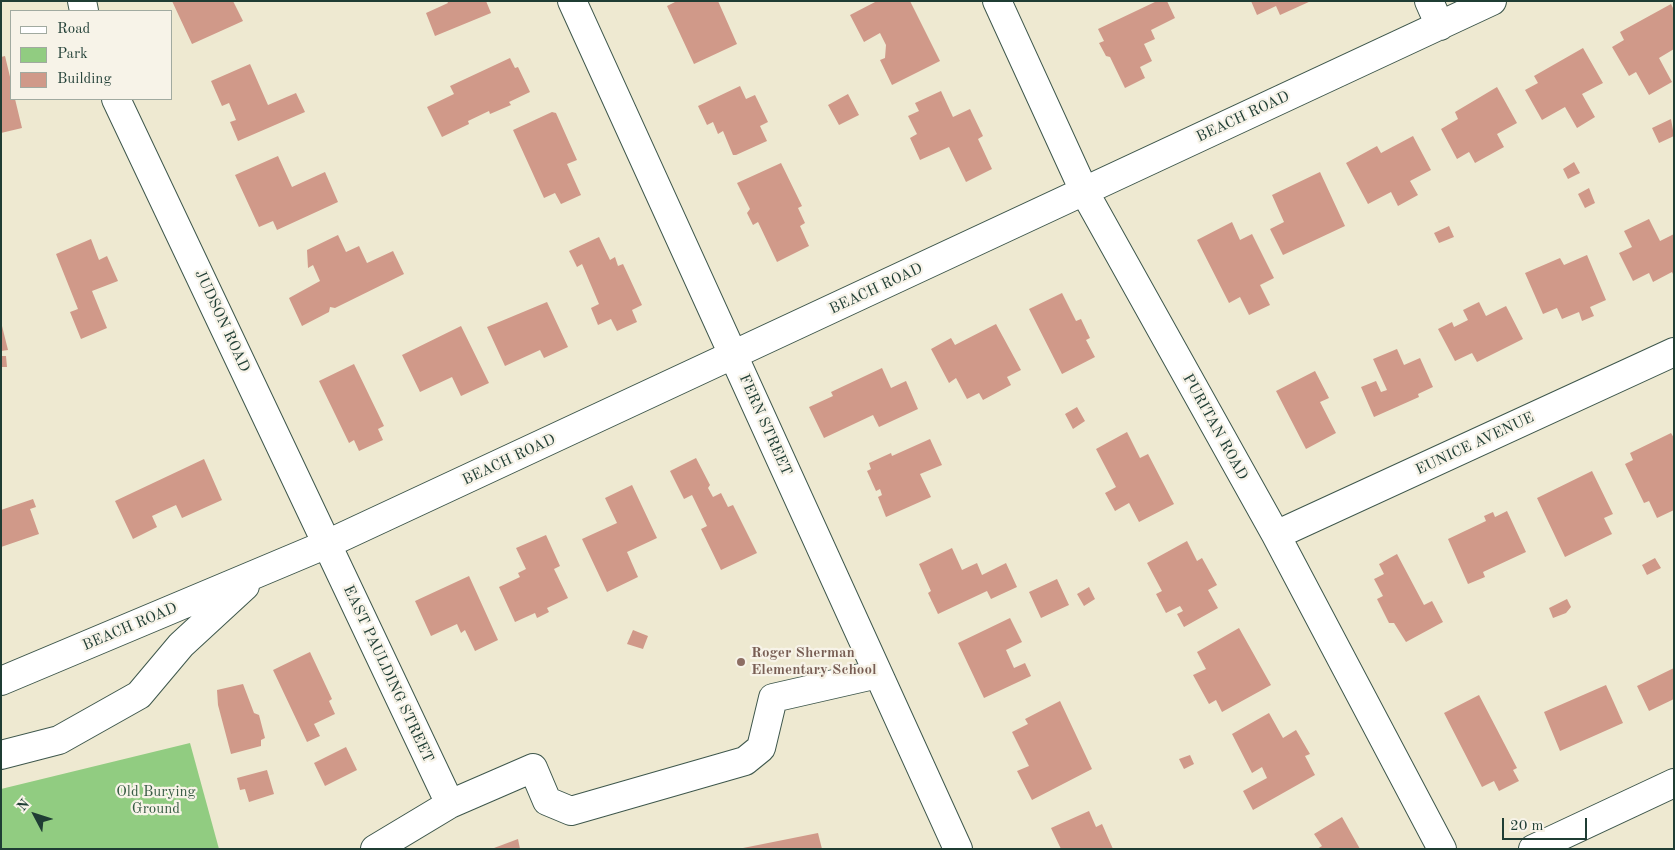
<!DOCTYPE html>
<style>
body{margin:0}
#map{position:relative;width:1675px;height:850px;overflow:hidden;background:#eee9d1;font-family:"Old Standard TT",serif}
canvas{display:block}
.frame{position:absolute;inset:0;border:2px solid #1f3d34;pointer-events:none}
.legend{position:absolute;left:10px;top:10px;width:162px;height:90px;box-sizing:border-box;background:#f7f3e8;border:1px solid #a1aaa0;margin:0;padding:6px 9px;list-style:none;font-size:15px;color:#1f3d34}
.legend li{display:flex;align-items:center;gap:10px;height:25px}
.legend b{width:25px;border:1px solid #a1aaa0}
.north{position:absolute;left:10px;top:790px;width:50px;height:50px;-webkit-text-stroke:4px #f7f3e8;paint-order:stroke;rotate:310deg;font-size:14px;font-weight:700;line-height:20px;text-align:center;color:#1f3d34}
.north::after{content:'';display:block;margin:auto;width:18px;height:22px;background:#1f3d34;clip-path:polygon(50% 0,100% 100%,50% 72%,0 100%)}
.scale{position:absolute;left:1502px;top:818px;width:85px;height:22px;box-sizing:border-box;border:2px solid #1f3d34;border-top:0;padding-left:6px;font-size:15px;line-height:18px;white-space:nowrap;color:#1f3d34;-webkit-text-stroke:4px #f7f3e8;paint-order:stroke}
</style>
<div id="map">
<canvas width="1675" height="850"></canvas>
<div class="frame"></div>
<ul class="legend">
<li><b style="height:6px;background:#fff"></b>Road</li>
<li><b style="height:14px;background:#91cc81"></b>Park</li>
<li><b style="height:14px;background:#d09989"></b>Building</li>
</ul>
<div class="north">N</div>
<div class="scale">20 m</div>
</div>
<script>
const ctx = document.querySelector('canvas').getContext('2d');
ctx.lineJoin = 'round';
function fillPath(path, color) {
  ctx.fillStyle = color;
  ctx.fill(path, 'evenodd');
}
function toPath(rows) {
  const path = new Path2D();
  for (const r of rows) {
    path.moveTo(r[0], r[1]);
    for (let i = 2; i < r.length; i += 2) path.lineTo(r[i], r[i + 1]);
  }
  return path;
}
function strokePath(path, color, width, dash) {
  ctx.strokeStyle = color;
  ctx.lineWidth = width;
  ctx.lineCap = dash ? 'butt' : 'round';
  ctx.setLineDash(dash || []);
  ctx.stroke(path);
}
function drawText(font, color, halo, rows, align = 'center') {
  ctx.font = font + ' "Old Standard TT",serif';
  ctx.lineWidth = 4.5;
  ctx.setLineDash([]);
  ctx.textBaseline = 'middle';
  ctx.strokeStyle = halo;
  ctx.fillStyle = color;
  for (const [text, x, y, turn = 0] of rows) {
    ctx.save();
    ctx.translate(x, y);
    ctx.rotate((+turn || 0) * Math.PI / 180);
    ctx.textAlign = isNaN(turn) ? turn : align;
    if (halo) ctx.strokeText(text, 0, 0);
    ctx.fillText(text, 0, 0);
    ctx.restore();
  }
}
const green = toPath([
 [190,743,219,849,1,849,1,789]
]);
const building = toPath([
 [172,1,233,1,243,21,192,44],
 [447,1,486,1,491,13,435,36,426,13,448,3],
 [677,1,718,1,737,44,694,64,667,6],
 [877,1,910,1,940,61,892,85,880,60,885,58,886,45,880,33,864,42,850,15],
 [1157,1,1167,1,1175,18,1151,30,1155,39,1144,44,1152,61,1140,67,1145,78,1125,88,1110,57,1106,56,1099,43,1104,41,1098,29],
 [1251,1,1311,1,1280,15,1276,6,1257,15],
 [1671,4,1674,10,1674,49,1659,58,1672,82,1649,95,1636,72,1629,76,1612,47,1624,40,1620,32],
 [1583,48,1603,83,1582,94,1595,117,1577,128,1565,107,1542,120,1525,90,1538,83,1534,76],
 [5,56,11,81,11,99,15,99,22,128,1,133,1,57],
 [510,58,515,68,518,67,530,92,509,102,511,105,490,114,489,111,468,121,469,124,442,137,427,107,454,94,450,86],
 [250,64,268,105,296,93,305,112,238,141,230,122,236,120,229,103,222,106,211,81],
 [740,86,746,99,755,95,768,122,760,126,767,141,736,155,733,155,723,131,718,134,713,122,707,125,698,106],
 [1497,87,1517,123,1497,134,1504,147,1475,163,1469,152,1457,159,1441,129,1458,119,1455,112],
 [941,91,953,117,970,109,983,136,978,139,992,169,966,182,949,147,920,160,910,138,917,134,908,116,919,111,915,103],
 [848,94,859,115,839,125,828,105],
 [552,112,556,113,577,160,567,164,581,195,561,204,555,193,544,198,513,130],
 [1671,119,1674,136,1659,143,1652,128],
 [1413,136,1431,170,1410,181,1418,195,1398,206,1391,192,1368,204,1346,163,1377,146,1381,153],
 [278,156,292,187,325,172,338,202,277,230,273,221,259,227,235,175],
 [1574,162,1580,173,1568,179,1563,169],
 [781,163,802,206,798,208,805,223,800,226,809,246,777,262,758,222,753,225,747,213,750,209,737,183],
 [1320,172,1345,226,1283,255,1270,229,1284,222,1272,195],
 [1589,188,1595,203,1585,208,1578,194],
 [1649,219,1660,241,1674,234,1674,276,1672,272,1653,282,1649,273,1633,281,1619,253,1632,247,1624,231],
 [1232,222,1240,240,1252,234,1274,278,1260,285,1270,305,1249,315,1240,297,1229,303,1197,240],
 [1449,226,1454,237,1439,243,1434,233],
 [338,235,346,252,359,246,367,263,393,251,404,274,335,308,330,307,329,312,302,326,289,298,320,281,313,265,308,268,307,250],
 [599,237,610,260,615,257,618,266,623,264,642,305,632,310,637,322,617,331,611,319,598,325,591,308,599,304,582,264,577,267,569,251],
 [91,239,99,260,107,256,118,281,92,291,107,328,81,339,70,312,78,309,56,254],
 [1587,255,1606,300,1590,307,1594,316,1582,321,1579,312,1562,319,1557,308,1543,314,1525,273,1560,258,1564,265],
 [1062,293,1076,321,1081,319,1090,338,1086,340,1095,357,1062,374,1029,309],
 [547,302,568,347,544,358,540,350,505,366,487,327],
 [1479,302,1486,316,1506,306,1523,339,1477,362,1472,353,1455,361,1438,329,1452,322,1454,327,1468,320,1463,310],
 [1,322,8,350,1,351],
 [996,324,1021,370,1007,377,1011,385,983,400,979,393,967,399,956,378,949,383,931,349,951,338,955,345],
 [461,326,489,383,461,396,452,377,420,392,402,355],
 [1397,349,1404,365,1420,358,1433,387,1418,394,1419,397,1374,417,1361,387,1376,381,1381,392,1387,390,1373,359],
 [1,356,6,356,7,367,1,367],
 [354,364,384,426,378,429,383,440,359,451,354,440,349,443,319,381],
 [882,368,891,388,906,381,918,409,879,427,873,415,824,438,809,407,833,396,831,392],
 [1315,371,1329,398,1320,402,1336,433,1306,449,1276,391],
 [1077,407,1085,421,1073,429,1065,414],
 [1127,432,1140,458,1148,454,1174,504,1139,522,1129,503,1115,511,1105,493,1116,487,1096,449],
 [1671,433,1674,438,1674,510,1657,518,1649,501,1644,503,1625,464,1633,460,1630,453],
 [930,439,942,465,920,474,931,497,886,517,878,497,882,495,880,489,876,491,867,471,871,469,869,463,891,453,892,456],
 [696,458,710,485,708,488,713,497,721,493,728,507,733,505,757,553,721,570,701,529,707,526,692,495,684,499,670,471],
 [204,459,222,500,182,518,176,505,152,516,157,527,133,539,115,501],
 [1592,471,1613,514,1604,518,1612,534,1565,557,1537,498],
 [632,485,657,538,627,552,638,577,607,592,582,539,617,523,605,498],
 [33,499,36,507,30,509,39,534,1,547,1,510],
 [1507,511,1526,552,1483,572,1485,577,1468,584,1448,539,1486,521,1484,516,1493,512,1495,517],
 [546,535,560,566,554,569,568,598,547,608,549,612,537,618,535,613,515,622,499,587,520,577,518,573,526,569,516,548],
 [1187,541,1197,561,1202,558,1217,585,1208,590,1218,608,1184,627,1177,614,1183,611,1180,606,1166,613,1156,594,1162,591,1147,563],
 [952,548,962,570,977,563,982,575,1006,563,1017,587,991,599,987,591,938,614,928,593,931,591,919,564],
 [1397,554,1424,605,1432,601,1443,622,1406,642,1394,623,1389,623,1377,599,1383,596,1374,579,1384,574,1379,564],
 [1655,558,1661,568,1647,575,1642,565],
 [469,576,498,640,475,651,465,630,461,633,457,624,431,636,415,601],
 [1057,579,1069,605,1041,618,1029,592],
 [1089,587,1095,599,1084,606,1077,594],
 [1567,599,1571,607,1566,613,1553,618,1549,608],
 [1010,618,1022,642,1006,650,1014,668,1025,663,1031,676,984,698,958,643],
 [1239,628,1271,685,1222,712,1216,700,1209,704,1193,675,1206,669,1197,652],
 [633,630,648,636,643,649,627,644],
 [310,652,332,699,329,701,335,714,314,724,320,736,307,742,273,670],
 [1674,668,1674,699,1649,711,1637,686],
 [243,684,254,713,259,715,265,738,261,740,261,746,231,754,218,705,217,690],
 [1606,685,1623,723,1560,751,1544,712],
 [1479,695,1517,768,1513,770,1519,781,1499,791,1494,781,1482,787,1444,713],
 [1060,701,1092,769,1032,800,1017,771,1029,766,1012,732,1028,724,1025,719],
 [1269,713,1283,738,1296,730,1310,754,1305,756,1315,775,1253,810,1243,791,1267,778,1262,767,1252,773,1232,734],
 [346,747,357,770,325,786,314,763],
 [1190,755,1194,764,1184,769,1179,759],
 [267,770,274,794,249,802,245,789,240,790,237,778],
 [1089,811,1096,827,1102,824,1113,849,1061,849,1051,828],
 [1342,817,1360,849,1317,849,1322,846,1314,834],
 [818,833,822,849,744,849,743,848],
 [518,839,520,849,494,849,494,848]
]);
const minor = toPath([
 [82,1,84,11],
 [572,1,958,849],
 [997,1,1084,191,1276,535,1442,849],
 [1429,1,1440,26],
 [116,99,450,804],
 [1276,535,1674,352],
 [1,681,327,544,1492,1],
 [1,755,59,740,139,695,181,645,245,586],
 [375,849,450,804,533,768,547,801,571,811,745,761,761,748,773,698,878,674],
 [1533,849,1674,783]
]);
const markers = [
 [741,662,5,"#8d6e63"]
];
const streetNames = [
 ["BEACH ROAD",1243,117,-25],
 ["BEACH ROAD",876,289,-25],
 ["JUDSON ROAD",222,321,65],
 ["FERN STREET",765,425,66],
 ["PURITAN ROAD",1215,427,61],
 ["EUNICE AVENUE",1475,444,-25],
 ["BEACH ROAD",509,460,-25],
 ["BEACH ROAD",130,627,-23],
 ["EAST PAULDING STREET",388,674,65]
];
const educationNames = [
 ["Roger Sherman",751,653],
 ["Elementary School",751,670]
];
const parkNames = [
 ["Old Burying",156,792],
 ["Ground",156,809]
];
fillPath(green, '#91cc81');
fillPath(building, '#d09989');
strokePath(minor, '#3e574c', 30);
strokePath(minor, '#fff', 28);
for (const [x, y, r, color] of markers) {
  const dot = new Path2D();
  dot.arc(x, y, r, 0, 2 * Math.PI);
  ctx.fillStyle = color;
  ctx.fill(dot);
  strokePath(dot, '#f7f3e8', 2);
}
drawText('15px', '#1f3d34', '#f7f3e8', streetNames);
drawText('bold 15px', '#785e54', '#f7f3e8', educationNames, 'left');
drawText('15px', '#365a43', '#f7f3e8', parkNames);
</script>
